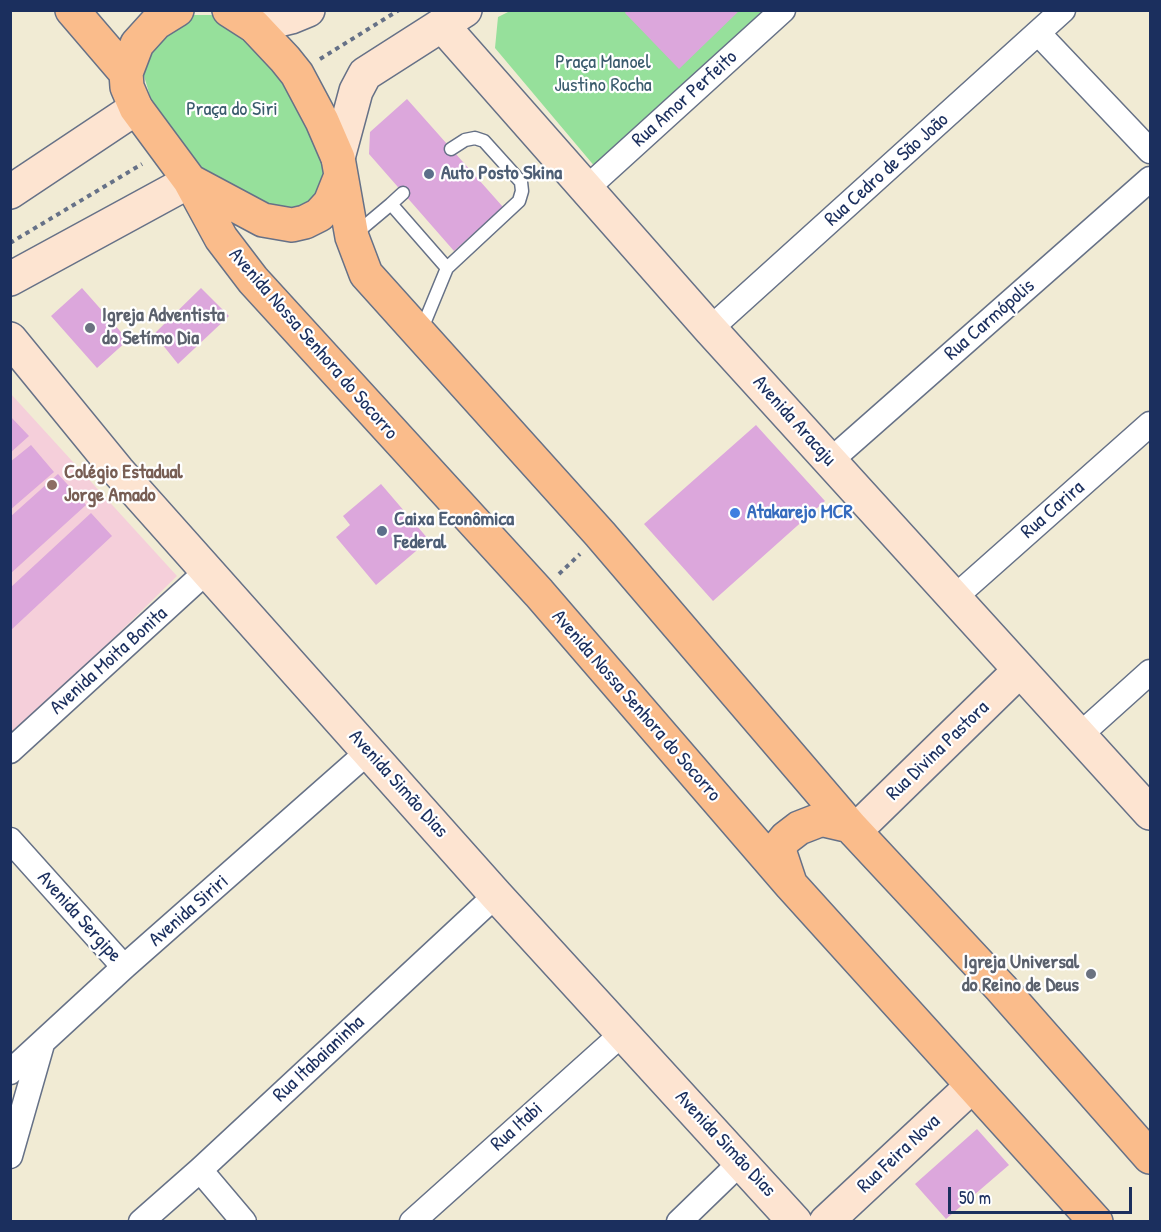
<!DOCTYPE html>
<meta charset="utf-8">
<style>
body{margin:0}
#map{position:relative;width:1161px;height:1232px;overflow:hidden;background:#f1ebd4;font-family:"Patrick Hand",sans-serif}
canvas{display:block}
.frame{position:absolute;inset:0;border:12px solid #1b2f5e;pointer-events:none}
.scale{position:absolute;left:948px;top:1187px;width:184px;height:27px;box-sizing:border-box;border:3px solid #1b2f5e;border-top:0;padding-left:8px;font-size:18px;line-height:21px;white-space:nowrap;color:#1b2f5e;-webkit-text-stroke:4px #fff;paint-order:stroke}
</style>
<div id="map">
<canvas width="1161" height="1232"></canvas>
<div class="frame"></div>
<div class="scale">50 m</div>
</div>
<script>
const ctx = document.querySelector('canvas').getContext('2d');
ctx.lineJoin = 'round';
function fillPath(path, color) {
  ctx.fillStyle = color;
  ctx.fill(path, 'evenodd');
}
function toPath(rows) {
  const path = new Path2D();
  for (const r of rows) {
    path.moveTo(r[0], r[1]);
    for (let i = 2; i < r.length; i += 2) path.lineTo(r[i], r[i + 1]);
  }
  return path;
}
function strokePath(path, color, width, dash) {
  ctx.strokeStyle = color;
  ctx.lineWidth = width;
  ctx.lineCap = dash ? 'butt' : 'round';
  ctx.setLineDash(dash || []);
  ctx.stroke(path);
}
function drawText(font, color, halo, rows, align = 'center') {
  ctx.font = font + ' "Patrick Hand",sans-serif';
  ctx.lineWidth = 4.5;
  ctx.setLineDash([]);
  ctx.textBaseline = 'middle';
  ctx.strokeStyle = halo;
  ctx.fillStyle = color;
  for (const [text, x, y, turn = 0] of rows) {
    ctx.save();
    ctx.translate(x, y);
    ctx.rotate((+turn || 0) * Math.PI / 180);
    ctx.textAlign = isNaN(turn) ? turn : align;
    if (halo) ctx.strokeText(text, 0, 0);
    ctx.fillText(text, 0, 0);
    ctx.restore();
  }
}
const built = toPath([
 [11,394,177,576,11,739]
]);
const green = toPath([
 [510,11,766,11,596,168,495,48,498,17],
 [192,15,216,15,272,61,315,126,326,177,321,195,298,211,255,204,232,192,203,169,180,144,163,123,150,96,144,76,144,62,166,26]
]);
const building = toPath([
 [627,10,740,10,679,69,625,13],
 [407,99,503,207,454,251,369,154,370,132],
 [82,288,128,340,97,368,51,316],
 [201,288,229,316,178,364,154,334],
 [10,416,29,436,10,453],
 [756,425,825,501,713,601,644,524],
 [31,445,54,472,10,510,10,462],
 [58,474,86,505,10,574,10,517],
 [381,484,429,540,376,585,336,537,350,525,343,516],
 [91,513,112,536,10,631,10,588],
 [977,1129,1009,1165,946,1219,915,1184]
]);
const path = toPath([
 [320,59,399,10],
 [10,243,142,164],
 [559,574,580,554]
]);
const lane = toPath([
 [391,204,403,193],
 [354,235,391,204,447,268,421,331],
 [447,268,519,201,522,191,521,182,484,141,475,138,465,140,451,149]
]);
const street = toPath([
 [1038,33,1150,151],
 [587,188,783,10],
 [710,329,1063,10],
 [830,461,1150,179],
 [955,597,1150,424],
 [1081,734,1150,672],
 [10,751,207,571],
 [10,840,124,967],
 [10,1072,124,967,369,751],
 [10,1156,42,1044],
 [200,1170,244,1222],
 [141,1222,200,1170,496,895],
 [412,1222,623,1033],
 [679,1222,741,1162]
]);
const secondary = toPath([
 [442,25,710,329,1150,813],
 [254,26,291,17,308,10],
 [338,158,356,91,365,74,465,10],
 [10,192,136,108],
 [10,279,190,181],
 [10,339,118,471,496,895,795,1222],
 [855,831,1020,670],
 [826,1222,972,1086]
]);
const primary = toPath([
 [72,10,126,73],
 [177,10,156,23,137,44,126,73,127,87,136,108,190,181,263,220,292,225,305,222,319,215,330,203,340,178],
 [229,10,254,26,285,59,297,74,322,121,338,158,352,237,366,274,600,534,850,826,1001,988,1150,1157],
 [190,181,221,238,253,280,539,593,791,885,1096,1222],
 [790,883,780,853,781,844,786,838,799,828,817,821,824,820,850,826]
]);
const markers = [
 [429,174,6,"#5c6f8a"],
 [90,328,6,"#6b7280"],
 [52,485,6,"#8d6e63"],
 [735,513,6,"#3f7fe0"],
 [382,531,6,"#5c6f8a"],
 [1091,974,6,"#6b7280"]
];
const parkNames = [
 ["Praça Manoel",603,63],
 ["Justino Rocha",603,86],
 ["Praça do Siri",232,110]
];
const streetNames = [
 ["Rua Amor Perfeito",685,99,-42],
 ["Rua Cedro de São João",887,170,-42],
 ["Rua Carmópolis",990,320,-41],
 ["Avenida Nossa Senhora do Socorro",313,344,49],
 ["Avenida Aracaju",794,421,48],
 ["Rua Carira",1053,510,-41],
 ["Avenida Moita Bonita",109,661,-42],
 ["Avenida Nossa Senhora do Socorro",636,706,49],
 ["Rua Divina Pastora",938,751,-44],
 ["Avenida Simão Dias",398,784,48],
 ["Avenida Siriri",189,911,-41],
 ["Avenida Sergipe",79,917,48],
 ["Rua Itabaianinha",319,1059,-43],
 ["Rua Itabi",517,1127,-42],
 ["Avenida Simão Dias",725,1144,47],
 ["Rua Feira Nova",899,1154,-43]
];
const serviceNames = [
 ["Auto Posto Skina",441,174],
 ["Caixa Econômica",394,520],
 ["Federal",394,543]
];
const worshipNames = [
 ["Igreja Adventista",102,316],
 ["do Setímo Dia",102,339],
 ["Igreja Universal",1079,963,"right"],
 ["do Reino de Deus",1079,986,"right"]
];
const educationNames = [
 ["Colégio Estadual",64,473],
 ["Jorge Amado",64,496]
];
const shopNames = [
 ["Atakarejo MCR",747,513]
];
fillPath(built, '#f5cfda');
fillPath(green, '#96e09b');
fillPath(building, '#dca7dc');
strokePath(lane, '#667187', 15);
strokePath(street, '#667187', 27);
strokePath(secondary, '#667187', 36);
strokePath(primary, '#667187', 36);
strokePath(path, '#667187', 4, [4.5, 4.5]);
strokePath(lane, '#fff', 12);
strokePath(street, '#fff', 24);
strokePath(secondary, '#fde4d1', 33);
strokePath(primary, '#fabc8b', 33);
for (const [x, y, r, color] of markers) {
  const dot = new Path2D();
  dot.arc(x, y, r, 0, 2 * Math.PI);
  ctx.fillStyle = color;
  ctx.fill(dot);
  strokePath(dot, '#fff', 2);
}
drawText('20px', '#3a5b6d', '#fff', parkNames);
drawText('20px', '#1b2f5e', '#fff', streetNames);
drawText('bold 20px', '#4e5e75', '#fff', serviceNames, 'left');
drawText('bold 20px', '#5b616d', '#fff', worshipNames, 'left');
drawText('bold 20px', '#785e54', '#fff', educationNames, 'left');
drawText('bold 20px', '#366cbe', '#fff', shopNames, 'left');
</script>
